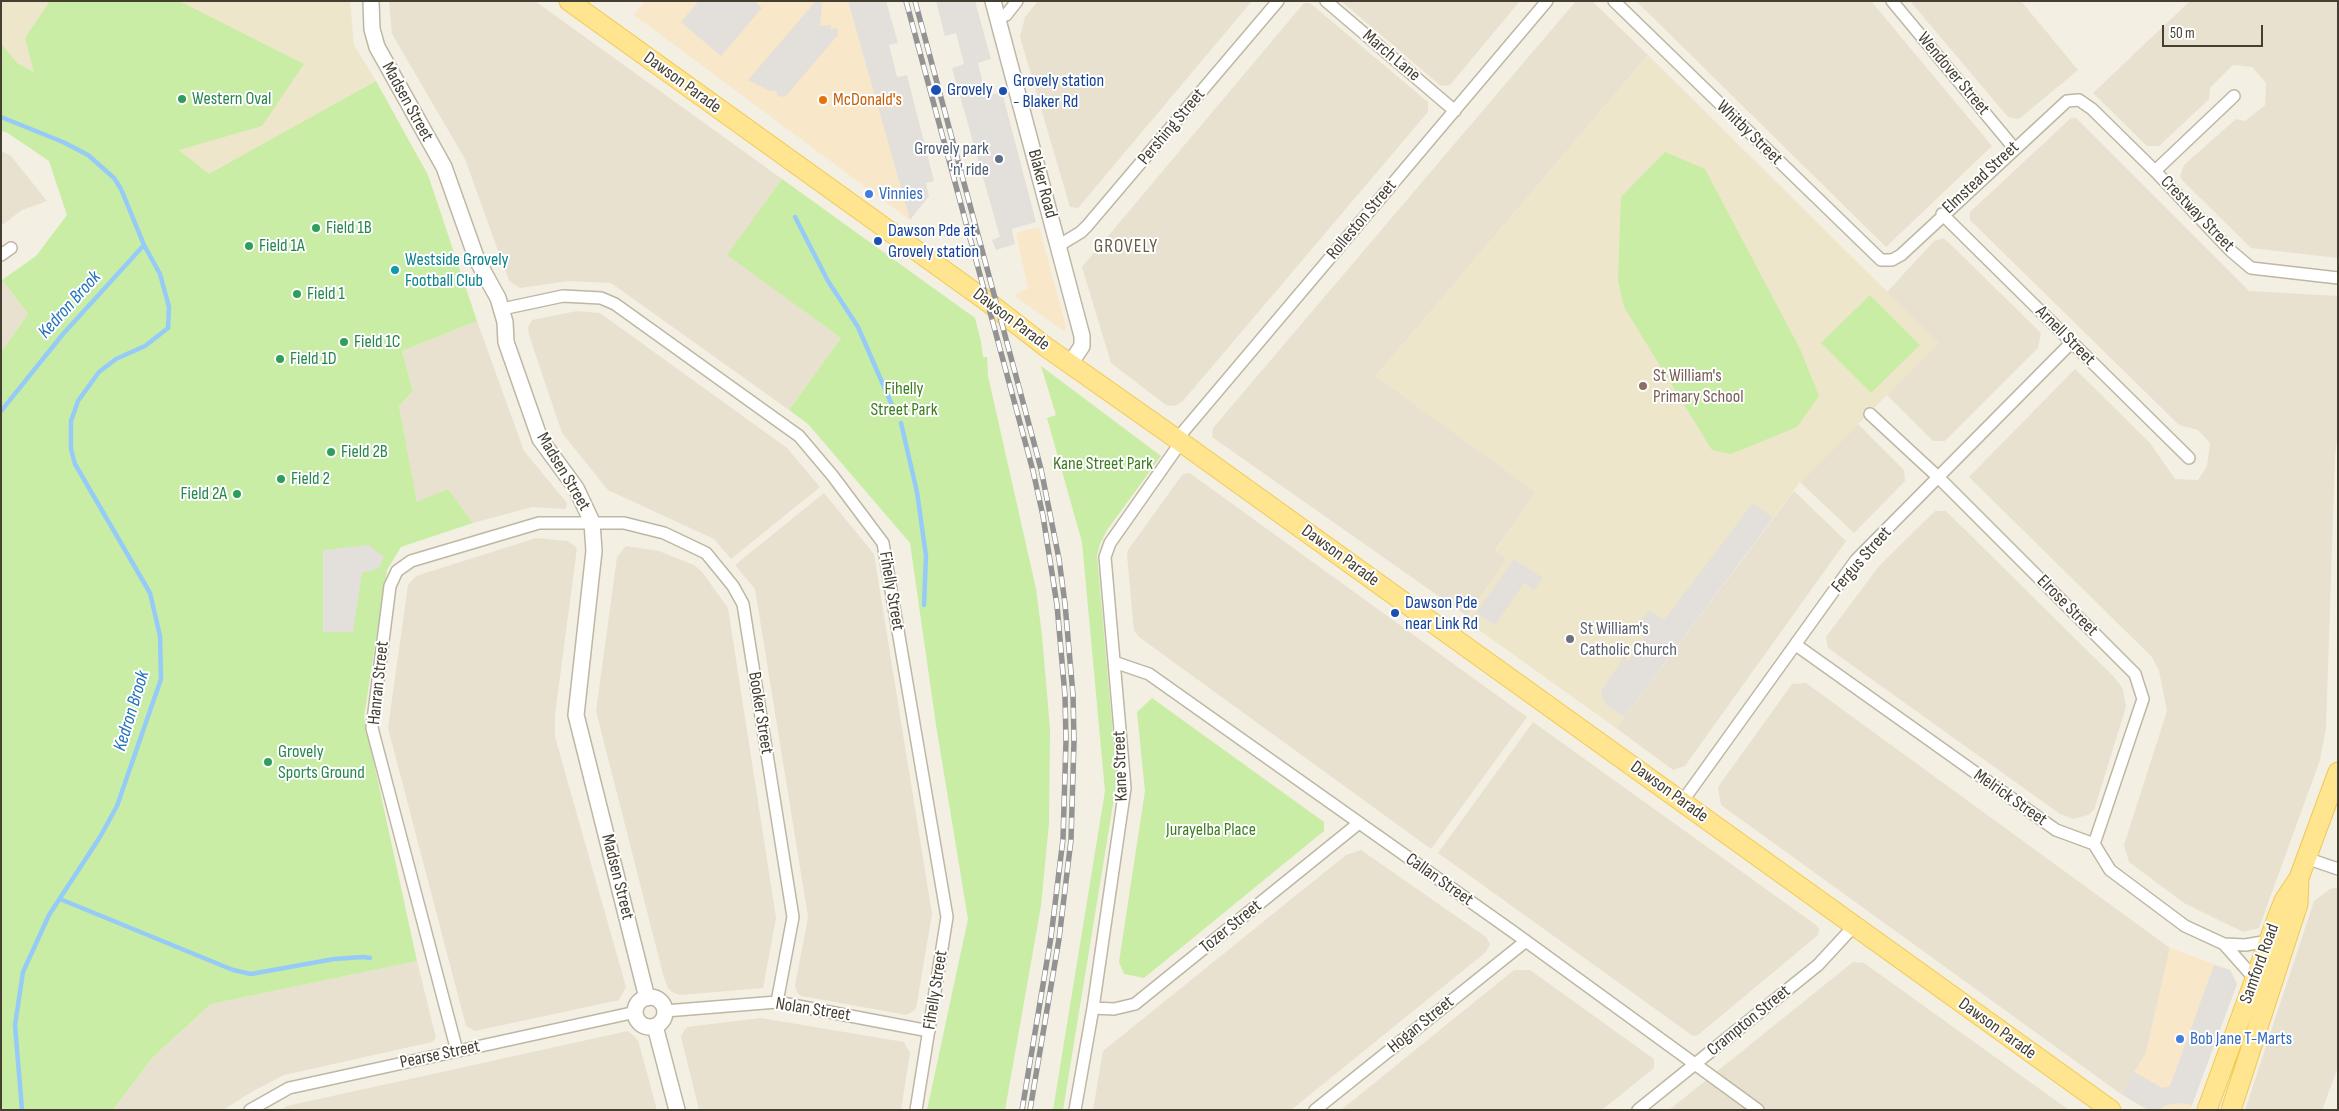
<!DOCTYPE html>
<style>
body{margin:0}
#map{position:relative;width:2339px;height:1111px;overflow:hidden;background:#f3efe2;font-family:"Sofia Sans Condensed",sans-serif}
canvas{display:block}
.frame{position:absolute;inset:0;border:2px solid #453f32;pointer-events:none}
.scale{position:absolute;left:2162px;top:25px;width:101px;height:22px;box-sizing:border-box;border:2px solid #453f32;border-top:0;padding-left:6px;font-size:15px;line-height:18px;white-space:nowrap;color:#453f32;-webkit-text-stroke:4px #fff;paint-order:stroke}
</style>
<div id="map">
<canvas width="2339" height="1111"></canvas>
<div class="frame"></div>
<div class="scale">50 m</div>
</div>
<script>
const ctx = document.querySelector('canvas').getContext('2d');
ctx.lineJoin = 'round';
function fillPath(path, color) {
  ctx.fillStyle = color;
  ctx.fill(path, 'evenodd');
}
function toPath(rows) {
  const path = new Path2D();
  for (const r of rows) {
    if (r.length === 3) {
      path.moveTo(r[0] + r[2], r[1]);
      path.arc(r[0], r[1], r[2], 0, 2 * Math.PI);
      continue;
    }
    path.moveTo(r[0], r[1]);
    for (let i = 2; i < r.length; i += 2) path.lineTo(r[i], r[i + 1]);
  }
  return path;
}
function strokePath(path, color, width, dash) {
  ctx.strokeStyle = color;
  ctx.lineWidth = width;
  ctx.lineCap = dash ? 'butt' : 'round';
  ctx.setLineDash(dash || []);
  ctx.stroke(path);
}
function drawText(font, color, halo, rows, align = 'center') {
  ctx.font = font + ' "Sofia Sans Condensed",sans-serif';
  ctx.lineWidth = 4;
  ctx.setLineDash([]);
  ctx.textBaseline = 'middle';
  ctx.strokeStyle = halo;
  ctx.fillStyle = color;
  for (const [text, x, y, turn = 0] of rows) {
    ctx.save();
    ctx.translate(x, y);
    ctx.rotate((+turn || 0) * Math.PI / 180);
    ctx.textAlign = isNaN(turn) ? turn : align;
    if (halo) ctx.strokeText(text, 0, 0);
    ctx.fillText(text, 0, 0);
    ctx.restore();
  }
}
const residential = toPath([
 [389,1,535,1,782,179,728,255,841,338,789,410,611,283,569,281,520,288,509,281,465,159,392,34],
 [1038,1,1252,1,1078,208,1070,207,1020,37,1025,17],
 [1341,1,1520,1,1450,85,1441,86],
 [1576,1,1592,1,1648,55,1376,376,1536,492,1495,550,1507,559,1467,616,1212,437,1213,428],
 [1636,1,1871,1,1992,146,1886,247],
 [1910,1,2021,1,2078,70,2019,119,2008,117],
 [2190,1,2338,1,2338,258,2251,248,2183,181,2180,176,2184,165,2236,119,2245,121,2265,105,2266,83,2252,67,2233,65,2210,88,2209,99,2159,146,2147,146,2093,93],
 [1304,3,1310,3,1428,102,1428,112,1182,402,1175,406,1166,405,1111,363,1082,267],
 [2071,118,2076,118,2249,291,2338,296,2338,432,2335,457,2326,728,2320,760,2259,928,2243,932,2184,903,2129,862,2124,845,2167,711,2159,671,2152,657,1969,477,2075,369,2150,443,2175,479,2198,480,2207,466,2210,443,2198,430,2179,425,1970,220,1970,212],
 [1,151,11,156,47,201,22,210,1,226],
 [1944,238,2041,333,2038,348,1945,441,1933,441,1887,395,1938,343,1887,292,1934,241],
 [1,279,28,314,1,352],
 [577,311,600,313,787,448,820,487,731,559,714,539,608,490,562,433,529,335,528,327,532,320],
 [477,321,524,451,567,503,566,509,532,507,473,523,448,489,417,503,399,406,413,391,402,351],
 [1858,424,1904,470,1905,481,1854,533,1800,482],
 [1187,473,1191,474,1527,717,1431,849,1139,637,1134,631,1127,555,1128,550,1182,475],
 [1794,491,1846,541,1685,766,1673,770,1616,728],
 [824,493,874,554,932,914,916,1009,907,1015,801,996,797,992,795,986,808,917,755,589,735,565],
 [1935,511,1946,511,2115,678,2123,689,2126,707,2094,810,2088,815,2073,819,2060,814,1828,648,1826,637,1879,566],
 [536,538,568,541,577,548,555,715,555,737,626,987,619,1000,475,1031,466,1026,388,728,408,585,416,576],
 [626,546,659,551,694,565,702,572,728,608,776,918,763,988,680,995,672,992,668,988,664,978,596,711,617,557],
 [1806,683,2170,948,2146,1053,2121,1094,1721,805,1718,787,1792,684],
 [1533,722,1816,925,1819,929,1818,935,1698,1035,1693,1036,1438,853],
 [1361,850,1486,937,1490,944,1486,952,1291,1110,1093,1110,1103,1051,1346,855],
 [2338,887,2338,1067,2322,1110,2245,1110,2314,901,2330,889],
 [417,961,436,1038,432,1042,284,1075,253,1091,223,1110,113,1110,153,1057,211,1004],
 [1853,962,1864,963,2069,1110,1669,1110],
 [1514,970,1530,970,1654,1059,1654,1068,1602,1110,1341,1110],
 [761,1018,904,1042,910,1053,901,1110,699,1110,681,1037,683,1032,687,1027],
 [628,1031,638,1040,657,1110,281,1110,287,1106]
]);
const commercial = toPath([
 [645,1,848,1,910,220,634,15],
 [1039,227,1066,327,1064,331,1014,296,1028,288,1016,233],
 [2170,948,2230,970,2237,984,2190,1110,2148,1110,2121,1094,2146,1053]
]);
const education = toPath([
 [1,1,350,1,354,45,376,81,209,175,179,150,17,63,1,43],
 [1648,55,1939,343,1800,482,1616,728,1465,620,1507,559,1495,551,1535,492,1376,376]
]);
const green = toPath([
 [50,1,179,1,304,64,262,126,179,150,209,174,376,81,428,175,477,321,402,351,413,391,399,406,417,502,448,489,473,523,401,547,387,570,364,717,417,961,211,1004,153,1057,113,1110,1,1110,1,352,28,314,2,280,36,256,67,215,49,161,6,132,1,131,1,43,17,63,34,72,25,38],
 [1665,152,1705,169,1800,349,1819,396,1797,427,1731,454,1712,450,1624,307,1618,280,1621,197],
 [782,179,975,318,981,342,983,357,987,357,988,376,1036,589,1042,635,1050,729,1049,823,1041,906,1005,1110,927,1110,968,919,936,725,910,543,808,424,789,410,841,338,727,255],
 [1870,295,1920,345,1871,393,1821,343],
 [1041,366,1161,456,1107,530,1100,544,1097,555,1117,780,1063,1110,1053,1110,1105,791,1082,542,1047,418,1056,415],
 [1152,698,1324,822,1324,831,1144,978,1124,974,1119,962,1145,791,1137,712]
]);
const parking = toPath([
 [699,1,754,1,762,8,721,56,681,22],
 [816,1,822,1,820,26,831,25,831,29,838,28,838,35,785,97,777,96,777,91,770,91,748,80],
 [848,1,886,1,898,43,889,45,897,77,907,75,934,181,926,183,929,196,910,220],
 [936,1,975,1,991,59,978,63,986,96,1002,92,1036,222,1012,229,1015,244,996,250,992,240,1000,237,952,68,964,64,956,33,945,36],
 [1753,503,1773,518,1624,717,1605,704,1601,691,1625,656,1628,662,1642,642,1646,629,1639,623,1649,610,1664,620],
 [369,545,384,557,379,568,362,573,353,632,323,632,323,550],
 [1514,559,1543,578,1534,590,1524,583,1495,625,1476,613],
 [2214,965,2230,970,2237,984,2192,1105,2182,1103,2167,1105,2158,1110,2148,1110,2121,1094,2134,1072,2162,1088,2170,1086]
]);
const stream = toPath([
 [1,117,63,142,88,155,114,178,121,189,144,245,160,274,169,307,168,328,145,346,116,359,99,372,78,401,71,421,71,449,75,464,150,593,160,636,161,679,117,806,100,837,49,915,23,972,15,1025,22,1110],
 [795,217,828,281,858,327,895,412],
 [1,411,63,334,144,245],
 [901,423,917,492,926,556,924,605],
 [60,899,233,970,251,974,334,959,363,957,370,958]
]);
const minor = toPath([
 [1326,1,1455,111],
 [1614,1,1881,260,1892,260,1901,255,2067,101,2079,100,2092,109,2155,171,2231,251,2251,268,2338,278],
 [1892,1,2014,148],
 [997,18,1006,15,1017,1],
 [2155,171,2234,96],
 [1942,214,2189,458],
 [1058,246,1081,232,1087,226,1278,1],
 [1,255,11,248],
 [502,309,563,296,601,298,615,304,799,436,832,475,883,543,947,917,916,1110],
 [1870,414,1938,477,2135,674,2143,699,2094,844],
 [1177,439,1547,1],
 [1796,645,2056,830,2094,844,2110,870,2185,926,2224,944,2245,945,2269,941],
 [1114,662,1149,674,1512,931,1758,1110],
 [1682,802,1856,560,2071,343],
 [2306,858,2338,869],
 [2224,944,2255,979],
 [1093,1008,1114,1009,1135,1004,1359,823],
 [665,1011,777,1002,929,1031],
 [457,1051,372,728,390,586,397,571,411,561,539,523,624,523,664,533,706,553,733,586,743,604,793,917,777,1002],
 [250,1110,289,1088,636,1012],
 [1075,1110,1093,1008,1125,788,1105,557,1110,543,1181,442],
 [1315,1110,1526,941],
 [1638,1110,1818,965,1854,926]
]);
const tertiary = toPath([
 [371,1,372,29,377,47,444,167,477,260,498,298,505,322,506,342,540,439,576,488,592,522,594,551,576,715,647,998],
 [993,1,1082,336,1082,346,1070,364],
 [650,1012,15],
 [655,1026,677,1110]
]);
const primary = toPath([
 [569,1,988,302,1046,347,1181,442,2111,1110],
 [2207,1110,2279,913,2285,899,2299,878,2338,772],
 [2231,1110,2298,904,2299,878]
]);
const rail = toPath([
 [906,1,1033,471,1043,516,1057,605,1065,696,1066,741,1063,839,1051,937,1022,1110],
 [915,1,1041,469,1059,559,1065,604,1073,695,1074,741,1071,840,1059,939,1030,1110]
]);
const markers = [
 [936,90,6,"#1a4fb4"],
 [1003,91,5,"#1a4fb4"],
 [182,99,5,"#2e9e5b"],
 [823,100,5,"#e8710a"],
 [999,159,5,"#5c6f8a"],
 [869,194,5,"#3f7fe0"],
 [316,228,5,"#2e9e5b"],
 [878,241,5,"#1a4fb4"],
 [249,246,5,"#2e9e5b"],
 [395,270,5,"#0f9aa8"],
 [297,294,5,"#2e9e5b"],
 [344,342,5,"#2e9e5b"],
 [280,359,5,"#2e9e5b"],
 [1643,386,5,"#8d6e63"],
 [331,452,5,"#2e9e5b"],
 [281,479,5,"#2e9e5b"],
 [237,494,5,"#2e9e5b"],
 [1395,613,5,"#1a4fb4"],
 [1570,639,5,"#6b7280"],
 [268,762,5,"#2e9e5b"],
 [2180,1039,5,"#3f7fe0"]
];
const streetNames = [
 ["March Lane",1391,56,40],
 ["Wendover Street",1953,74,50],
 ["Dawson Parade",682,83,36],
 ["Madsen Street",407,102,61],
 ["Pershing Street",1172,127,-50],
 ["Whitby Street",1749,133,44],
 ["Elmstead Street",1981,178,-43],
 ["Blaker Road",1042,184,75],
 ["Crestway Street",2197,214,46],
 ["Rolleston Street",1362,220,-50],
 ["Dawson Parade",1011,320,37],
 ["Arnell Street",2065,336,45],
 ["Madsen Street",563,472,59],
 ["Dawson Parade",1340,556,36],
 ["Fergus Street",1862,560,-49],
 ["Fihelly Street",891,591,80],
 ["Elrose Street",2067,606,45],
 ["Hanran Street",379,683,-84],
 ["Booker Street",760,713,81],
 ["Kane Street",1121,766,-92],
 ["Dawson Parade",1669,792,36],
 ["Melrick Street",2010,798,35],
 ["Madsen Street",617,877,76],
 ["Callan Street",1439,880,35],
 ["Tozer Street",1231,927,-39],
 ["Samford Road",2260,964,-70],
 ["Fihelly Street",936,990,-81],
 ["Nolan Street",813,1010,9],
 ["Crampton Street",1749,1021,-39],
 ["Hogan Street",1421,1025,-39],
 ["Dawson Parade",1997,1029,36],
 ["Pearse Street",440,1055,-12]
];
const transitNames = [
 ["Grovely station",1013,81],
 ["- Blaker Rd",1013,102],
 ["Grovely",947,90],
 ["Dawson Pde at",888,231],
 ["Grovely station",888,252],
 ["Dawson Pde",1405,603],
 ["near Link Rd",1405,624]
];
const leisureNames = [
 ["Western Oval",192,99],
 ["Field 1B",326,228],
 ["Field 1A",259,246],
 ["Field 1",307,294],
 ["Field 1C",354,342],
 ["Field 1D",290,359],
 ["Field 2B",341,452],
 ["Field 2",291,479],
 ["Field 2A",227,494,"right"],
 ["Grovely",278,752],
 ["Sports Ground",278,773]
];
const foodNames = [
 ["McDonald's",833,100]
];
const serviceNames = [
 ["Grovely park",989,149],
 ["'n' ride",989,170]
];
const shopNames = [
 ["Vinnies",879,194],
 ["Bob Jane T-Marts",2190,1039]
];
const cultureNames = [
 ["Westside Grovely",405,260],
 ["Football Club",405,281]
];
const educationNames = [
 ["St William's",1653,376],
 ["Primary School",1653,397]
];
const parkNames = [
 ["Fihelly",904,389],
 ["Street Park",904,410],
 ["Kane Street Park",1103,464],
 ["Jurayelba Place",1211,830]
];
const worshipNames = [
 ["St William's",1580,629],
 ["Catholic Church",1580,650]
];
const neighbourhoodNames = [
 ["GROVELY",1126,247]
];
const waterNames = [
 ["Kedron Brook",70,305,-48],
 ["Kedron Brook",132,711,-73]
];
fillPath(residential, '#e8e1cf');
fillPath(commercial, '#f8e7c9');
fillPath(education, '#eee6ca');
fillPath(green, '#c9eda5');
fillPath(parking, '#e3e0db');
strokePath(stream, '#96cbf8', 4.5);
strokePath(minor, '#bfb7a4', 14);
strokePath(tertiary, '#bfb7a4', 18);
strokePath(primary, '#f1c952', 21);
strokePath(minor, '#fff', 11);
strokePath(tertiary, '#fff', 15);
strokePath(primary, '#ffe58f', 19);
strokePath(rail, '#939393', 5.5);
strokePath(rail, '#fff', 4, [11]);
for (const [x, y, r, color] of markers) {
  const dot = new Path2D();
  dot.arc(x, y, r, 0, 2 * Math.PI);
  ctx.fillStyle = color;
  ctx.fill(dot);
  strokePath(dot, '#fff', 2);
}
drawText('18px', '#453f32', '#fff', streetNames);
drawText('18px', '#164399', '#fff', transitNames, 'left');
drawText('18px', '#27864d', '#fff', leisureNames, 'left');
drawText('18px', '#c56008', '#fff', foodNames, 'left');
drawText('18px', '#4e5e75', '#fff', serviceNames, 'right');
drawText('18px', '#366cbe', '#fff', shopNames, 'left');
drawText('18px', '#0d838f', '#fff', cultureNames, 'left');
drawText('18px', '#785e54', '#fff', educationNames, 'left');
drawText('18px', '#3e7d1f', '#fff', parkNames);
drawText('18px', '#5b616d', '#fff', worshipNames, 'left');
ctx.letterSpacing = '1px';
drawText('19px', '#695d48', '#fff', neighbourhoodNames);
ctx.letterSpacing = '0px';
drawText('italic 19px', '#2072bc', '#fff', waterNames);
</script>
